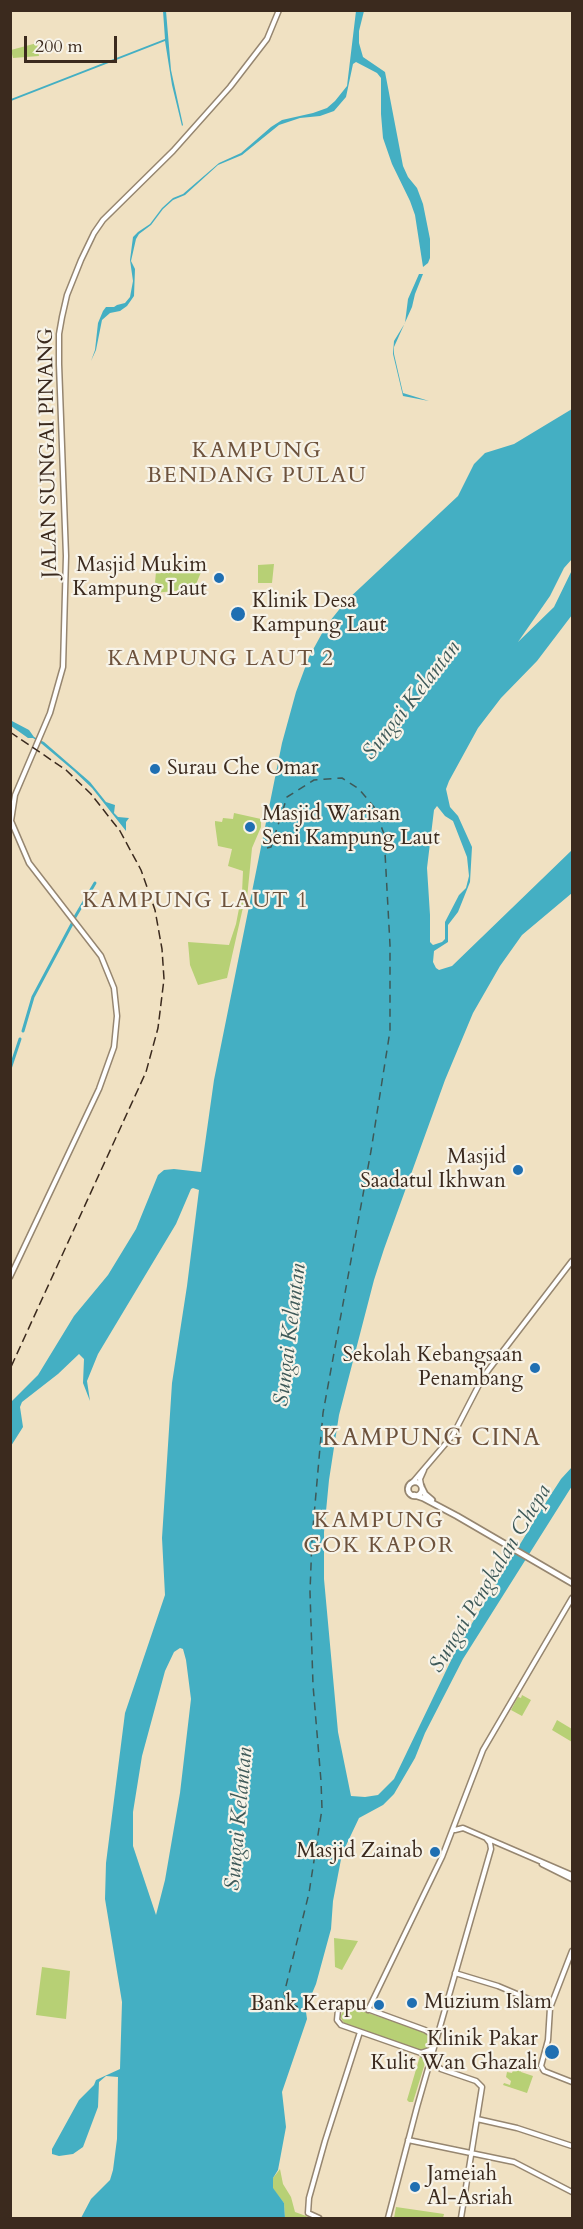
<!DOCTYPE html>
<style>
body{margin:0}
#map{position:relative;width:583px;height:2229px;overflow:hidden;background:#f0e1c2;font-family:Cardo,serif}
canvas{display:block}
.frame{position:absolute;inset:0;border:12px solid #3b2a1e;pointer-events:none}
.scale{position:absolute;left:24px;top:36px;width:93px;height:27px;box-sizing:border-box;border:3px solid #3b2a1e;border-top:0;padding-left:8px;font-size:18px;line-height:21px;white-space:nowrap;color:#3b2a1e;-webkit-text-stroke:4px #f7f3e8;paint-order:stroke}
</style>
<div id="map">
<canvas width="583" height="2229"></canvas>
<div class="frame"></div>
<div class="scale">200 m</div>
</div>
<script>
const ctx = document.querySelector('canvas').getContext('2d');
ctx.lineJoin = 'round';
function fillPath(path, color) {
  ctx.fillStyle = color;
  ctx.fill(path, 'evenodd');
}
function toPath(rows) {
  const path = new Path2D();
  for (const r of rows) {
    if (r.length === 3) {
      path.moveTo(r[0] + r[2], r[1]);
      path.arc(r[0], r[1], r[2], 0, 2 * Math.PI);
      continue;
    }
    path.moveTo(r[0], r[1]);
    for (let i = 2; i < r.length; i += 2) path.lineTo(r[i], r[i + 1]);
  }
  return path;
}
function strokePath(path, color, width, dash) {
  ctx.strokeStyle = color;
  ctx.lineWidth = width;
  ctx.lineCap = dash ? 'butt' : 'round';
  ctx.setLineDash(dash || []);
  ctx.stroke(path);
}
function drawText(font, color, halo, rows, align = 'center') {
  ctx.font = font + ' Cardo,serif';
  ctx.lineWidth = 4.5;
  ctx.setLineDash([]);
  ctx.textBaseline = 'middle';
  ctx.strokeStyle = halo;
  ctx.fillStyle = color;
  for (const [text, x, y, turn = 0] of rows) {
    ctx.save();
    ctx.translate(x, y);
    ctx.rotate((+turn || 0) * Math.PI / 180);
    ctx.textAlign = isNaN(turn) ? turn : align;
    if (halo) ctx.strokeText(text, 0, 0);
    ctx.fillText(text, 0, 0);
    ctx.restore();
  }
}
const green = toPath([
 [37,43,39,56,13,58,11,50],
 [274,564,272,583,258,583,258,565],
 [204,565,194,589,154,593,156,572],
 [234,813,261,819,261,827,252,848,247,898,244,903,227,978,198,985,190,965,188,942,229,945,236,924,242,893,243,871,228,866,232,849,218,846,215,824,215,821,222,822,223,818,233,819],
 [522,1695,531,1700,522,1716,511,1710,518,1697,521,1698],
 [557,1720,572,1729,572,1742,552,1730],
 [334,1938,358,1941,342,1970,335,1967],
 [42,1967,70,1971,66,2019,36,2015],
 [345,2007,350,2007,425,2032,431,2037,431,2045,427,2050,418,2050,344,2023,340,2017],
 [420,2056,426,2060,413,2102,409,2102,407,2100],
 [519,2067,522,2068,521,2072,533,2076,527,2093,503,2085,504,2083,510,2085,511,2081,506,2077,507,2072,512,2073,513,2070,517,2071],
 [280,2169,283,2184,291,2197,295,2212,306,2216,308,2218,285,2218,284,2203,273,2189,273,2178],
 [396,2207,444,2214,443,2218,394,2218]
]);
const water = toPath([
 [163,11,166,11,171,70,183,125,182,126,172,85,165,41,11,101,11,99,165,39],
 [356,11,364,11,359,31,359,43,363,57,385,72,403,166,408,177,417,188,423,204,430,239,430,258,428,263,423,267,415,215,410,201,392,164,383,138,381,114,381,78,377,73,356,62,353,64,346,97,334,111,320,116,300,118,279,125,242,155,218,165,185,195,173,200,163,209,151,225,139,234,136,239,131,261,135,269,134,296,127,306,120,311,110,313,102,320,96,350,91,361,95,350,98,323,103,311,106,307,114,307,117,305,125,303,130,297,133,281,130,260,133,237,138,232,150,224,162,208,173,198,183,194,219,163,241,153,271,127,282,120,313,113,327,108,335,101,347,86],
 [419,274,423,274,415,294,412,307,394,347,394,354,403,393,429,401,403,396,393,354,394,341,405,323,408,299],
 [572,409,572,559,564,568,550,596,518,642,554,607,572,570,572,615,537,661,501,698,478,728,449,781,446,789,450,807,458,816,472,847,470,882,458,912,448,925,448,942,434,951,433,962,436,968,439,970,452,966,572,850,572,893,522,935,500,966,473,1013,445,1080,384,1249,374,1280,339,1415,329,1480,324,1532,324,1579,338,1732,351,1796,365,1797,378,1795,394,1779,457,1648,539,1513,561,1479,572,1467,572,1486,463,1659,425,1733,415,1758,394,1794,383,1805,359,1818,342,1854,333,1901,331,1929,316,1984,308,2003,306,2002,305,2005,307,2019,282,2092,286,2127,278,2170,273,2178,273,2188,284,2203,285,2218,81,2218,91,2199,110,2180,113,2170,117,2139,118,2077,106,2076,99,2082,98,2107,83,2147,73,2154,59,2156,52,2154,52,2149,79,2100,94,2085,96,2080,120,2069,122,2002,105,1899,106,1863,125,1713,165,1595,162,1538,172,1383,187,1286,199,1190,193,1188,191,1189,176,1224,98,1354,87,1381,90,1401,83,1383,84,1359,79,1354,58,1374,22,1402,20,1407,23,1427,11,1446,11,1402,38,1375,74,1316,108,1275,136,1229,158,1175,164,1170,174,1169,201,1172,214,1080,282,743,296,692,309,657,326,626,346,601,458,496,474,464,485,453,514,444],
 [437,806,445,816,453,821,467,857,469,876,466,888,459,895,445,922,445,939,442,942,433,945,430,942,430,915,427,868,434,810],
 [180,1648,183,1649,186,1660,191,1699,180,1793,165,1880,156,1915,133,1846,133,1812,142,1756,165,1671,174,1652],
 [10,720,29,730,34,737,44,742,90,782,106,802,115,805,114,813,118,817,129,818,126,822,126,831,92,788,74,771,42,744,33,738,28,738,11,726]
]);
const canal = toPath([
 [75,917,95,883],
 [23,1031,33,997,73,922],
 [10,1069,20,1039]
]);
const ferry = toPath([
 [267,848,271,847,287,797,314,780,342,778,359,789,374,807,384,834,390,945,390,1031,371,1151,323,1413,312,1539,310,1592,313,1685,321,1781,322,1809,309,1893,284,1994,288,2002,306,2011]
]);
const secondary = toPath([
 [10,1277,99,1089,114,1047,117,1016,114,988,101,956,29,863,11,821,15,795,50,713,63,667,66,556,59,364,59,334,62,317,67,295,81,260,94,233,103,220,173,151,230,87,267,39,279,10],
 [412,1483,453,1435,483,1377,572,1261],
 [421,1485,420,1479,424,1470],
 [455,1830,463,1828,572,1875],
 [542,1864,572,1879],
 [572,1951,550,2008,548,2040,541,2066,544,2071,572,2082],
 [455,1973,498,1986,550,2008],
 [351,2003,425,2030,433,2035,436,2042,430,2050,421,2053,341,2025,337,2020,338,2010,344,2004,351,2003],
 [368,2010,442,1857,483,1750,572,1598],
 [421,2053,441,2069,476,2081,482,2087,461,2218],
 [477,2119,517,2128,572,2146],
 [408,2140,514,2162,572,2192],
 [319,2218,308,2213,309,2198,325,2141,360,2032],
 [388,2218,417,2107,491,1849,490,1843,486,1838]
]);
const primary = toPath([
 [415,1489,7],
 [422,1488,425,1494,432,1500],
 [414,1495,423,1498,457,1516,572,1583]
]);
const rail = toPath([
 [10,732,66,770,91,794,120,831,141,870,155,910,162,949,164,979,158,1028,146,1072,10,1369]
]);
const markers = [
 [219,578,6,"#1f6fb2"],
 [238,614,8,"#1f6fb2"],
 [155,769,6,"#1f6fb2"],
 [250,827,6,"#1f6fb2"],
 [518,1170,6,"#1f6fb2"],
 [535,1368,6,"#1f6fb2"],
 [435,1852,6,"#1f6fb2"],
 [412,2003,6,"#1f6fb2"],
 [379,2005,6,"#1f6fb2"],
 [552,2052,8,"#1f6fb2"],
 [415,2187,6,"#1f6fb2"]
];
const streetNames = [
 ["JALAN SUNGAI PINANG",49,453,-91]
];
const poiNames = [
 ["Masjid Mukim",207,566],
 ["Kampung Laut",207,590],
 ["Klinik Desa",252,602,"left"],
 ["Kampung Laut",252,626,"left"],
 ["Surau Che Omar",167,769,"left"],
 ["Masjid Warisan",262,815,"left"],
 ["Seni Kampung Laut",262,839,"left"],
 ["Masjid",506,1158],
 ["Saadatul Ikhwan",506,1182],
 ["Sekolah Kebangsaan",523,1356],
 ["Penambang",523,1380],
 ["Masjid Zainab",423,1852],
 ["Muzium Islam",424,2003,"left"],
 ["Bank Kerapu",367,2005],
 ["Klinik Pakar",538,2040],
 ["Kulit Wan Ghazali",538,2064],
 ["Jameiah",427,2175,"left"],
 ["Al-Asriah",427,2199,"left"]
];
const neighbourhoodNames = [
 ["KAMPUNG",257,452],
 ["BENDANG PULAU",257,477],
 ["KAMPUNG LAUT 2",221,660],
 ["KAMPUNG LAUT 1",196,902],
 ["KAMPUNG",379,1522],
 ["GOK KAPOR",379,1547]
];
const waterNames = [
 ["Sungai Kelantan",412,701,-52],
 ["Sungai Kelantan",291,1335,-83],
 ["Sungai Pengkalan Chepa",491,1579,-59],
 ["Sungai Kelantan",240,1819,-85]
];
const quarterNames = [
 ["KAMPUNG CINA",432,1439]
];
fillPath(green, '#b7d075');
fillPath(water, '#44afc3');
strokePath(canal, '#44afc3', 3);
strokePath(ferry, '#3e5958', 1.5, [8, 6]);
strokePath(secondary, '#968670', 7);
strokePath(primary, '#968670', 8);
strokePath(secondary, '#fff', 4);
strokePath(primary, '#fff', 4.5);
strokePath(rail, '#3b2a1e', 1.5, [9, 4.5]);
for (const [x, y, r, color] of markers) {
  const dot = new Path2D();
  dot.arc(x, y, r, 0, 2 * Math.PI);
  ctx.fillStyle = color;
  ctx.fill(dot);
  strokePath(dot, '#f7f3e8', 2);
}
drawText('21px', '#3b2a1e', '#f7f3e8', streetNames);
drawText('21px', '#3b2a1e', '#f7f3e8', poiNames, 'right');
ctx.letterSpacing = '1.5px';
drawText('22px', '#6d523c', '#f7f3e8', neighbourhoodNames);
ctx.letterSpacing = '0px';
drawText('italic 22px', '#3e5958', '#f7f3e8', waterNames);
ctx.letterSpacing = '1.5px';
drawText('24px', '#6d523c', '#f7f3e8', quarterNames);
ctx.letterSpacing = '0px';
</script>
